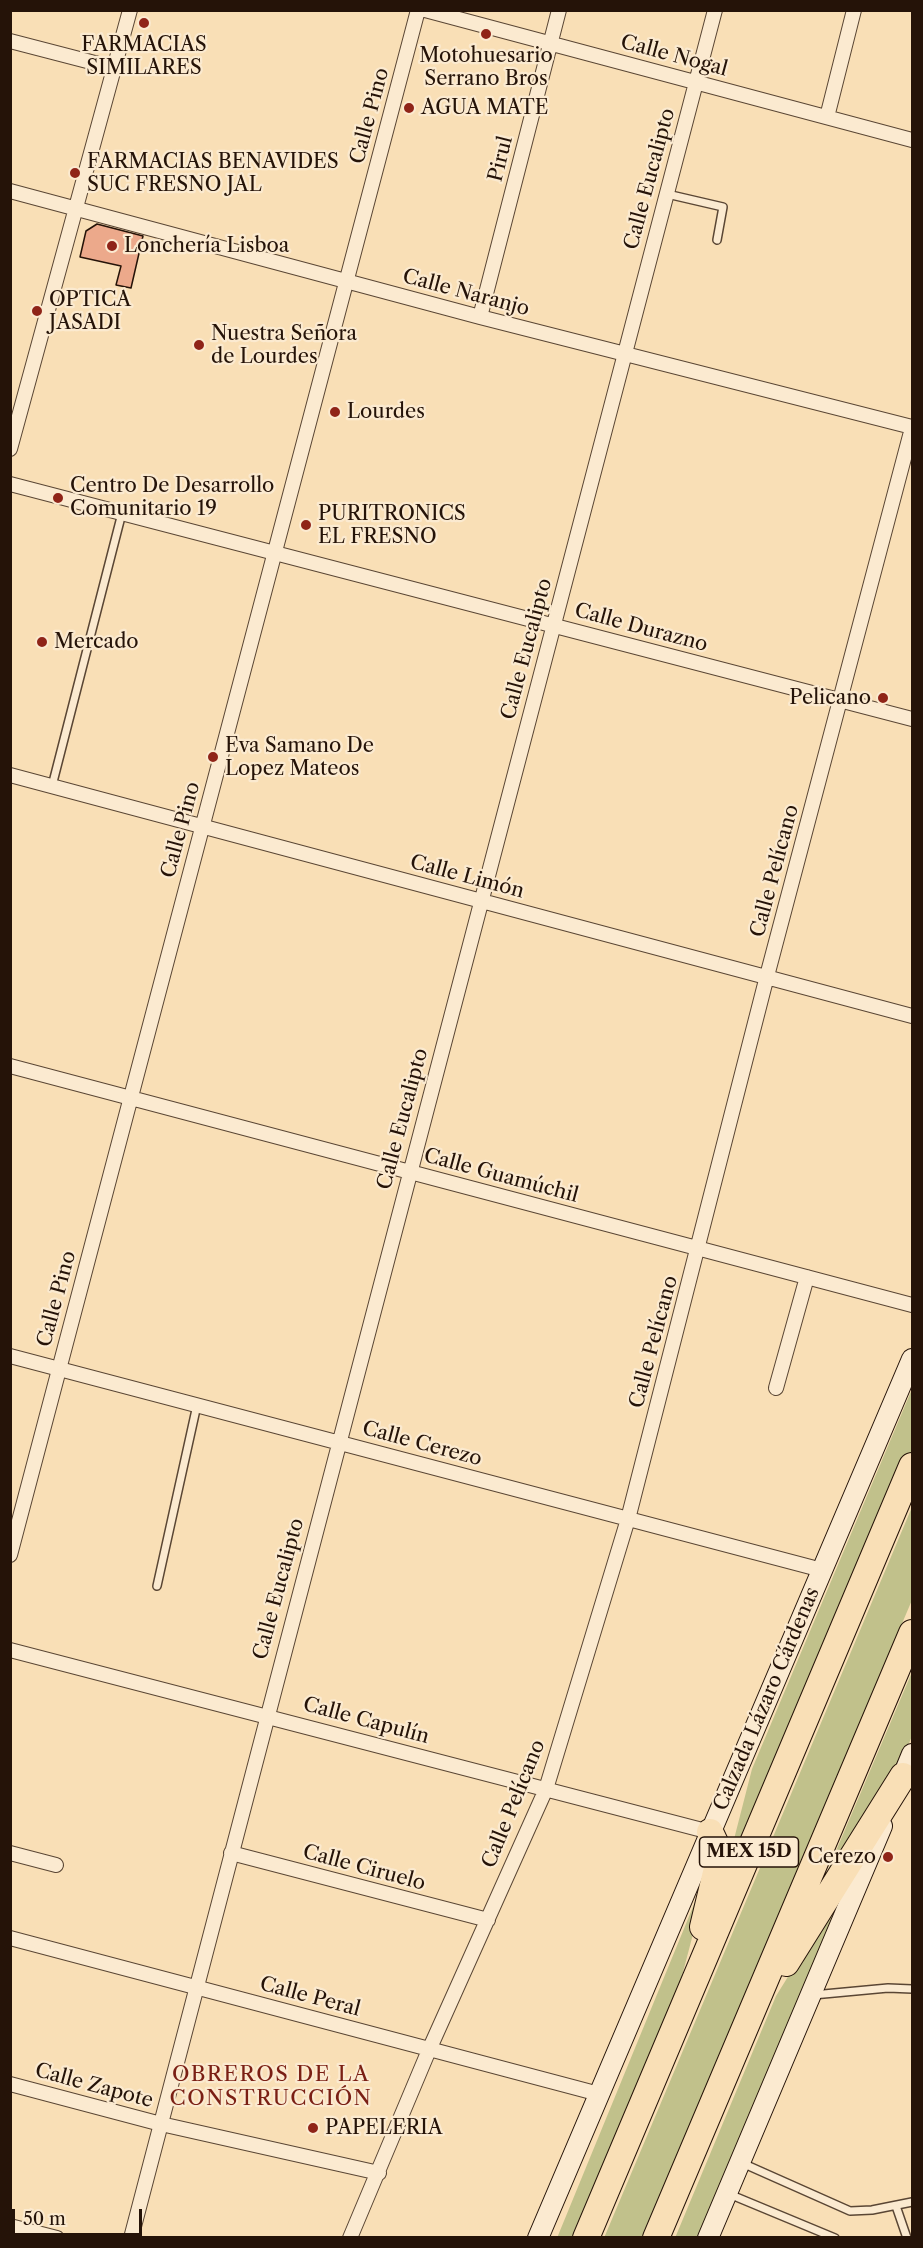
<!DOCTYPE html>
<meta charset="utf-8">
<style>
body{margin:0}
#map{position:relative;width:923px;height:2248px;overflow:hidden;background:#f9dfb6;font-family:"Libre Caslon Text",serif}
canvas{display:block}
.frame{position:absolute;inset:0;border:12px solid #251308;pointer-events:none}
.scale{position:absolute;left:12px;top:2209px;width:130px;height:27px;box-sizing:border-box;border:3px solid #251308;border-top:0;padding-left:8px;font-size:18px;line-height:21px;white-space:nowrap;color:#251308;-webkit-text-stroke:4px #fbead0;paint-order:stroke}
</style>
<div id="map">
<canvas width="923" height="2248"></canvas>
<div class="frame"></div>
<div class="scale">50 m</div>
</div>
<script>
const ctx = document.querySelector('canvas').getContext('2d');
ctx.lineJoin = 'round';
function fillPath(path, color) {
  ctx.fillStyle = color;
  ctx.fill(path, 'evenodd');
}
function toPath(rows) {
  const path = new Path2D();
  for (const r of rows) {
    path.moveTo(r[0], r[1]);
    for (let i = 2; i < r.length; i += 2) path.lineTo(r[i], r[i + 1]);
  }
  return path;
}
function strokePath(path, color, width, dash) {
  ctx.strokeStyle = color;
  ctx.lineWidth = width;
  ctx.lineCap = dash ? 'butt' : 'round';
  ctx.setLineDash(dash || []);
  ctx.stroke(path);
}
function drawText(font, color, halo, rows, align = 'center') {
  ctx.font = font + ' "Libre Caslon Text",serif';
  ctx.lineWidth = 4.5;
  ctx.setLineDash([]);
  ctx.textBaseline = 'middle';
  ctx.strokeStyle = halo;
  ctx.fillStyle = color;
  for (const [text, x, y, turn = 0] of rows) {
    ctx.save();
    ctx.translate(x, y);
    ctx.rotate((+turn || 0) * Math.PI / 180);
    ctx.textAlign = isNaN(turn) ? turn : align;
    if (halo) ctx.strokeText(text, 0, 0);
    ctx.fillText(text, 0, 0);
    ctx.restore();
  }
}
const green = toPath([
 [912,1389,912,1452,712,1925,752,1769],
 [912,1507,912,1600,642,2237,604,2238],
 [912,1672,912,1736,896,1775,816,1898],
 [713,1858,672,2014,574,2237,557,2238],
 [853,1872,699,2237,675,2238,776,1996]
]);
const building = toPath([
 [97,224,143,236,131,288,116,285,121,266,80,257,86,231,97,224]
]);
const lane = toPath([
 [667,194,723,207,717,240],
 [52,786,122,513],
 [157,1586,197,1405],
 [813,1995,888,1988,912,1989],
 [742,2163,850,2211,872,2210,912,2202],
 [729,2194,835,2238],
 [896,2206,907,2238]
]);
const street = toPath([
 [425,10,912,140],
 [10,41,114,68],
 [827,117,854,10],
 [10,191,480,317,912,427],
 [480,317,559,10],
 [10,449,130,10],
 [10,484,912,719],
 [10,775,912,1016],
 [10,1066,912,1305],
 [10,1356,822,1570],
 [776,1388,807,1277],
 [10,1555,418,10],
 [10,1650,710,1832],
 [10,1853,56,1865],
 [231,1853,488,1920],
 [10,1938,599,2094],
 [10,2084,161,2124,379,2173],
 [10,2226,57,2238],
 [131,2238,715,10],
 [350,2238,429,2050,546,1789,628,1519,767,976,912,428]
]);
const secondary = toPath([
 [898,1788,912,1754],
 [538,2238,912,1359],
 [708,2238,882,1826]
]);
const highway = toPath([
 [703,1927,719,1860,718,1849,710,1832],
 [786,1963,903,1776],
 [586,2238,912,1466],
 [656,2238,912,1633]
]);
const markers = [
 [144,23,6,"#8f2418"],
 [486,34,6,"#8f2418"],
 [409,108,6,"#8f2418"],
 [75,173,6,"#8f2418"],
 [112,246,6,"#8f2418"],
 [37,311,6,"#8f2418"],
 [199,345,6,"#8f2418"],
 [335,412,6,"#8f2418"],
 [58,498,6,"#8f2418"],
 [306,525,6,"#8f2418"],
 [42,642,6,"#8f2418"],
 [883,698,6,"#8f2418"],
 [213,757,6,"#8f2418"],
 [888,1857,6,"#8f2418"],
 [313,2128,6,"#8f2418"]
];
const shields = [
 [749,1852,99]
];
const shieldNames = [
 ["MEX 15D",749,1852]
];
const poiNames = [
 ["FARMACIAS",144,45,"center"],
 ["SIMILARES",144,68,"center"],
 ["Motohuesario",486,56,"center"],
 ["Serrano Bros",486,79,"center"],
 ["AGUA MATE",421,108],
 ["FARMACIAS BENAVIDES",87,162],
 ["SUC FRESNO JAL",87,185],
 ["Lonchería Lisboa",124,246],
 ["OPTICA",49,300],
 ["JASADI",49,323],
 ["Nuestra Señora",211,334],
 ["de Lourdes",211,357],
 ["Lourdes",347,412],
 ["Centro De Desarrollo",70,486],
 ["Comunitario 19",70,509],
 ["PURITRONICS",318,514],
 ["EL FRESNO",318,537],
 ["Mercado",54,642],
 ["Pelicano",871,698,"right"],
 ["Eva Samano De",225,746],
 ["Lopez Mateos",225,769],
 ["Cerezo",876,1857,"right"],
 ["PAPELERIA",325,2128]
];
const streetNames = [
 ["Calle Nogal",674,56,15],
 ["Calle Pino",370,116,-75],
 ["Pirul",501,159,-76],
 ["Calle Eucalipto",650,179,-75],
 ["Calle Naranjo",466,293,15],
 ["Calle Durazno",641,628,15],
 ["Calle Eucalipto",527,649,-75],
 ["Calle Pino",181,830,-75],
 ["Calle Pelícano",775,871,-75],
 ["Calle Limón",467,877,15],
 ["Calle Eucalipto",403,1119,-75],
 ["Calle Guamúchil",501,1176,15],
 ["Calle Pino",57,1299,-75],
 ["Calle Pelícano",654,1342,-75],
 ["Calle Cerezo",422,1444,15],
 ["Calle Eucalipto",279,1589,-75],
 ["Calzada Lázaro Cárdenas",767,1699,-67],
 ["Calle Capulín",366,1721,15],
 ["Calle Pelícano",514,1804,-68],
 ["Calle Ciruelo",364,1868,15],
 ["Calle Peral",310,1997,15],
 ["Calle Zapote",94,2086,15]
];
const neighbourhoodNames = [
 ["OBREROS DE LA",271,2075],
 ["CONSTRUCCIÓN",271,2099]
];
fillPath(green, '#c1c18b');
fillPath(building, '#eca98b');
strokePath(building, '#251308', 1.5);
strokePath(lane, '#5a4634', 10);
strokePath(street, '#5a4634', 16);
strokePath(secondary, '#251308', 22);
strokePath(highway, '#251308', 28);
strokePath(lane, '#fbead0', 7);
strokePath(street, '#fbead0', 14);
strokePath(secondary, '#fbead0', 20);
strokePath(highway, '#f9dfb6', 26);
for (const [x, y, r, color] of markers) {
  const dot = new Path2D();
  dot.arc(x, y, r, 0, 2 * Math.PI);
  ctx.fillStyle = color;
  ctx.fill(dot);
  strokePath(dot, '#fbead0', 2);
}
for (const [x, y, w] of shields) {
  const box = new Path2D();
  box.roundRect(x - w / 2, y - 15, w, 30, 4.5);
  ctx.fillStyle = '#fbead0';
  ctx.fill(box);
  strokePath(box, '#251308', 1.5);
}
drawText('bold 18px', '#251308', null, shieldNames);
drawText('20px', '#251308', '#fbead0', poiNames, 'left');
drawText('20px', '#251308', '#fbead0', streetNames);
ctx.letterSpacing = '1.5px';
drawText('21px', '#7a1f14', '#fbead0', neighbourhoodNames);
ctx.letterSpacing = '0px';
</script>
